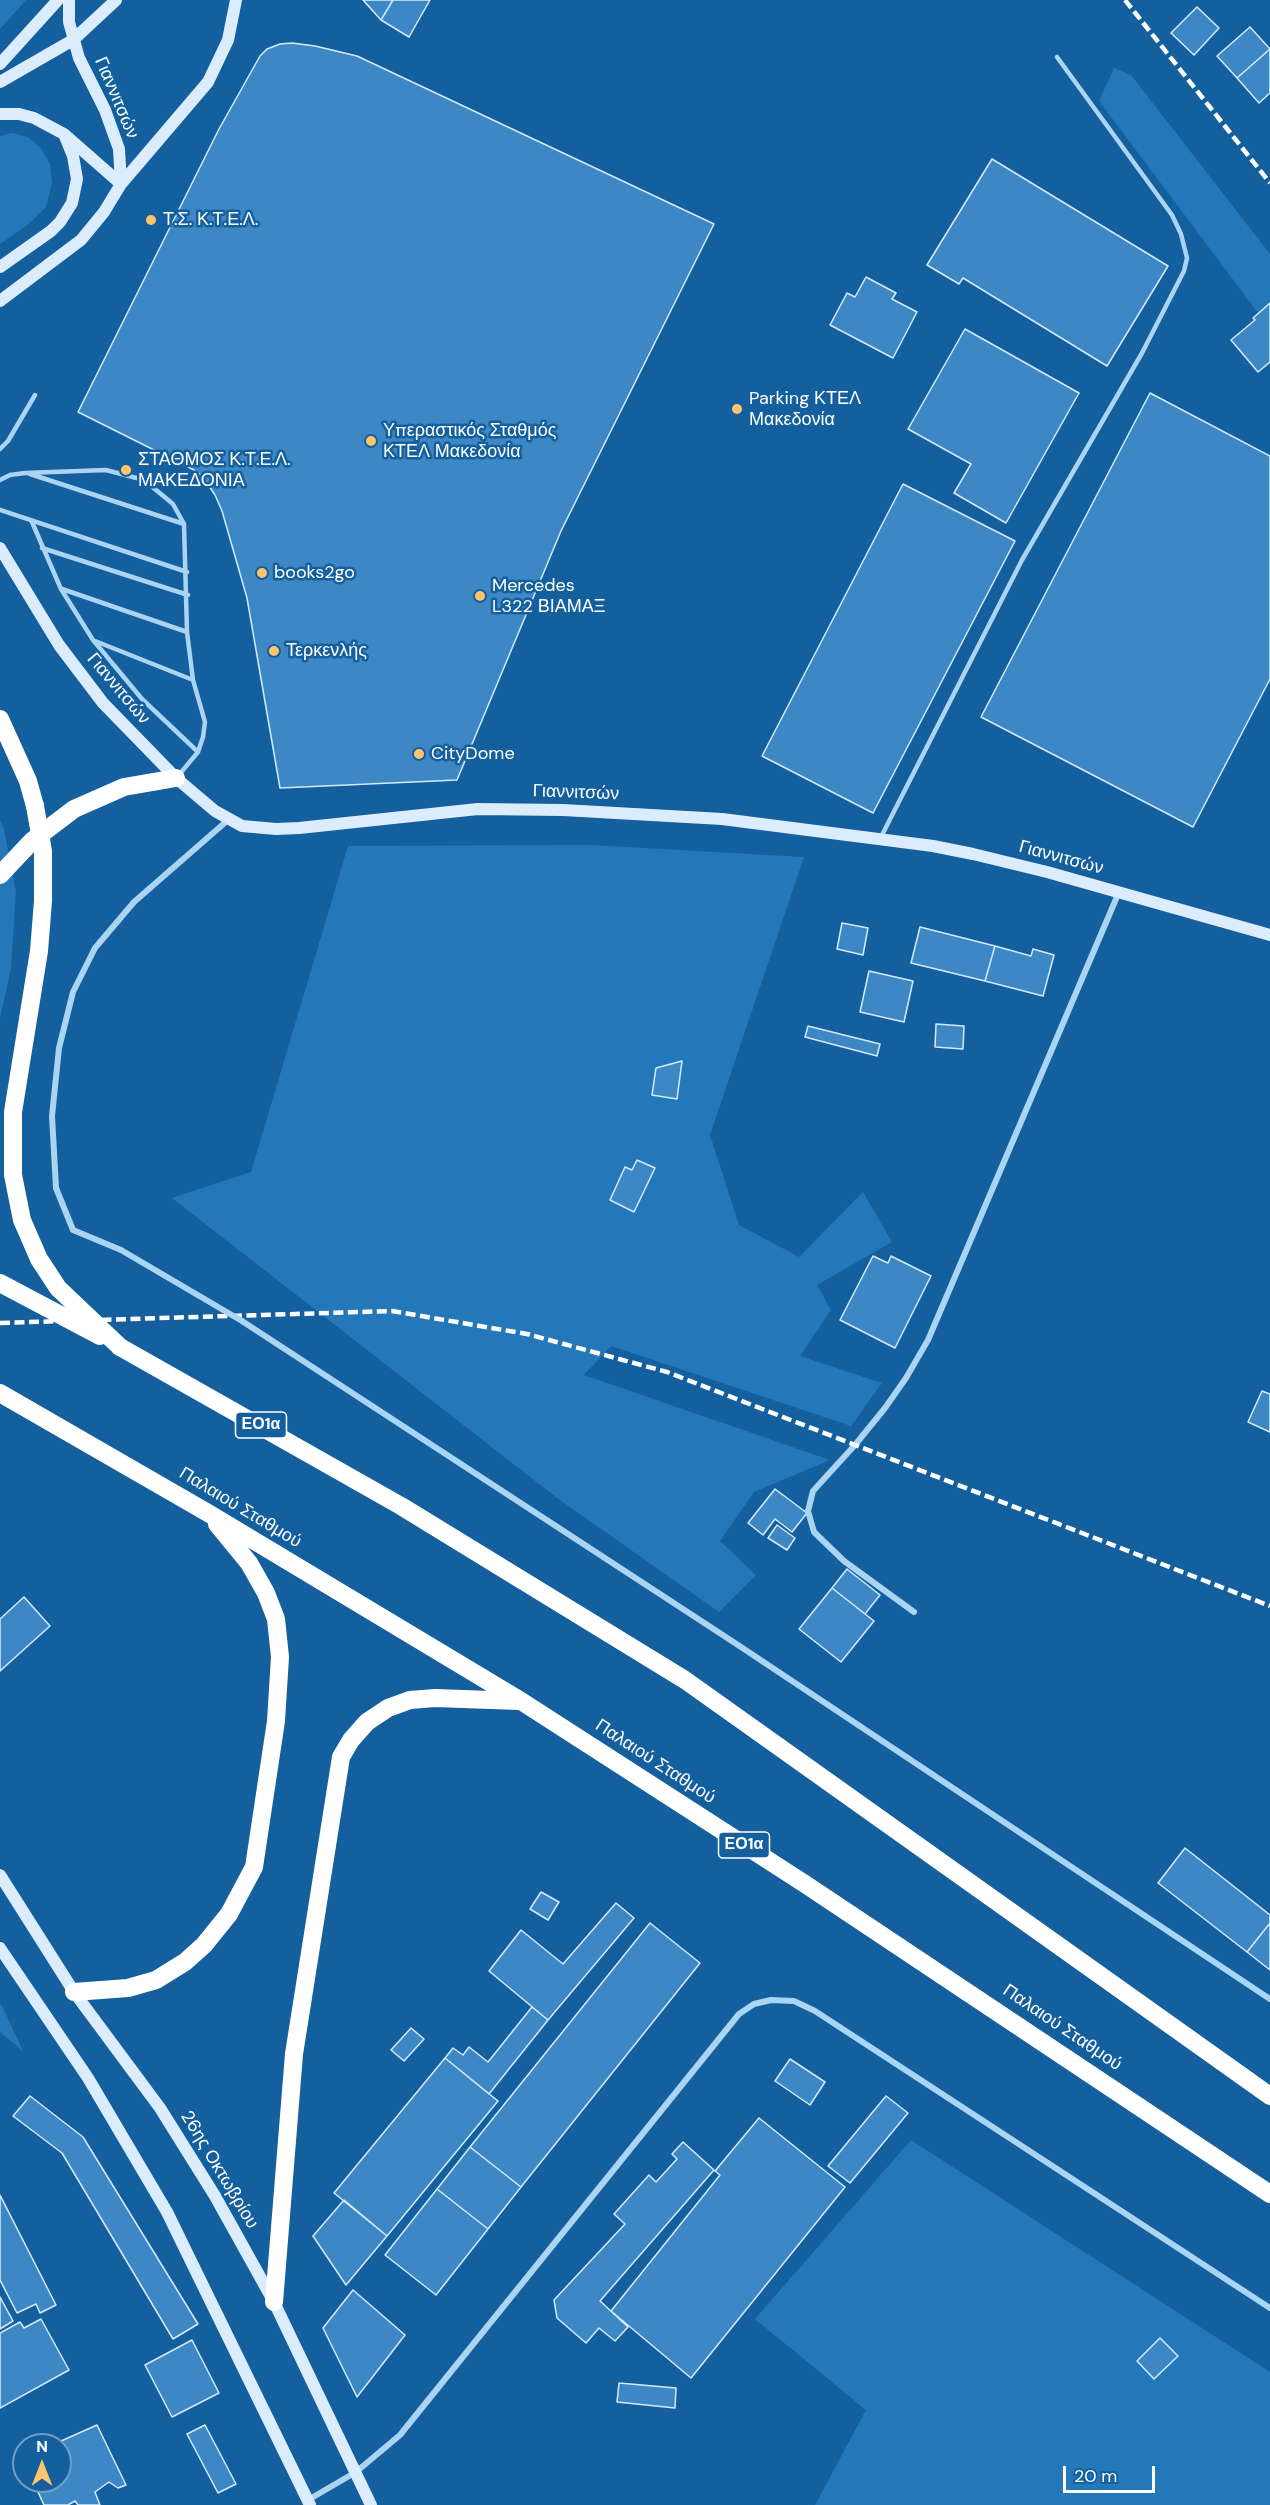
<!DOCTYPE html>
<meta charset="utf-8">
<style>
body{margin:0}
#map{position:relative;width:1270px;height:2505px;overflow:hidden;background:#145f9d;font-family:"DM Sans",sans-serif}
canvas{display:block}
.north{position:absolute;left:12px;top:2433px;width:60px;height:60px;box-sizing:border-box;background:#145f9d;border:2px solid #729fc4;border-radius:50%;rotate:0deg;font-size:16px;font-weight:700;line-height:24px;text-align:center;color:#fff}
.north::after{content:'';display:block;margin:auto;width:21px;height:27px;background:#ffc56e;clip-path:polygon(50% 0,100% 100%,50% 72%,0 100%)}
.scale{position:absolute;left:1063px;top:2466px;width:92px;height:27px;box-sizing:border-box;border:3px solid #fff;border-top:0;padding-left:8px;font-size:18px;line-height:21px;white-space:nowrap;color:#fff;-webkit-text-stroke:4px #145f9d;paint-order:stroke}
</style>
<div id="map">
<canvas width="1270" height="2505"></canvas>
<div class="north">N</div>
<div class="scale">20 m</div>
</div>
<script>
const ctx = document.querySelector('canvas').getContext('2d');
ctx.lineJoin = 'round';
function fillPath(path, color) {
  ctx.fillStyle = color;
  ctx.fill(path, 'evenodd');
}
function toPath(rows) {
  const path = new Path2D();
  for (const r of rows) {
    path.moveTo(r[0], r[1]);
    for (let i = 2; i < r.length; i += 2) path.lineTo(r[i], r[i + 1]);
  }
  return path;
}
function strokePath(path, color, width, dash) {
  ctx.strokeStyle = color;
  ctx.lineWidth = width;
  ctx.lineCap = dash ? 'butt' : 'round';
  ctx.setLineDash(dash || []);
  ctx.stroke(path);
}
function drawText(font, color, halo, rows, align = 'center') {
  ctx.font = font + ' "DM Sans",sans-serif';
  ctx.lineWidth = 5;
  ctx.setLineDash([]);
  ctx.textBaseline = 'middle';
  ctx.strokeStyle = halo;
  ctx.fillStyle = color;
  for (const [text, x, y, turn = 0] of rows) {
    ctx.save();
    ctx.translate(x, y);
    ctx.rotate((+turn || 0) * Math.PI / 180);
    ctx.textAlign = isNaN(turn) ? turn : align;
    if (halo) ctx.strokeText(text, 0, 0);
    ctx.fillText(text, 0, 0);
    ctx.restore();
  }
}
const green = toPath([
 [0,0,26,0,0,29],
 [1114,68,1131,75,1270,254,1270,329,1099,101],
 [12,133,28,137,41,148,50,164,52,183,46,207,29,224,0,244,0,136],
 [0,820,4,829,16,892,11,969,0,1018],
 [590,845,804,857,710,1135,739,1225,799,1257,863,1192,892,1242,817,1285,831,1310,800,1356,882,1383,851,1426,611,1346,584,1375,830,1460,754,1492,720,1541,756,1575,719,1612,557,1498,172,1198,251,1172,348,846],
 [0,2004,3,2008,23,2051,0,2032],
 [911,2140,1270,2372,1270,2505,815,2505,866,2410,755,2319]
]);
const building = toPath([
 [363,0,393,0,381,20,363,0],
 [393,0,430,0,409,37,381,20,393,0],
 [1197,7,1219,28,1194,55,1171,33,1197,7],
 [1250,27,1270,49,1237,78,1217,56,1250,27],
 [292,43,315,46,357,56,714,224,561,531,457,780,280,788,247,598,222,511,215,495,203,477,194,470,78,412,219,129,260,56,267,49,280,44,292,43],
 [1270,49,1270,93,1259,103,1237,78,1270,49],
 [992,159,1168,266,1107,366,963,278,959,284,927,265,992,159],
 [866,277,896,293,892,299,917,312,893,358,830,325,847,293,855,297,866,277],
 [1270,303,1270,362,1258,372,1231,340,1255,320,1253,318,1270,303],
 [965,329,1079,393,1006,523,954,493,971,464,908,429,965,329],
 [1150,393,1270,456,1270,679,1193,827,981,717,1150,393],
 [903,484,1015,541,873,813,762,756,903,484],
 [842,923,868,928,863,955,837,949,842,923],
 [920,927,995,946,985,981,911,963,920,927],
 [995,946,1031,956,1033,949,1054,955,1043,996,985,981,995,946],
 [869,971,913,981,904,1022,860,1012,869,971],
 [936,1024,964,1026,963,1049,935,1047,936,1024],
 [808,1026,880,1044,877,1056,805,1037,808,1026],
 [682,1061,677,1099,652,1095,656,1068,682,1061],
 [637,1160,655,1168,634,1212,610,1200,625,1167,632,1170,637,1160],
 [873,1256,888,1263,891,1256,931,1276,895,1348,840,1320,873,1256],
 [1262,1391,1270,1394,1270,1432,1248,1422,1262,1391],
 [775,1489,807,1513,792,1532,775,1519,763,1535,748,1523,775,1489],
 [777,1525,795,1538,787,1550,768,1538,777,1525],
 [847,1569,880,1595,865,1614,832,1588,847,1569],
 [832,1588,874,1621,841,1662,799,1629,832,1588],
 [24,1597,50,1626,0,1671,0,1619,24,1597],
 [1185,1848,1270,1915,1270,1923,1247,1952,1158,1883,1185,1848],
 [541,1892,559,1902,548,1920,530,1909,541,1892],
 [616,1903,634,1918,548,2020,489,1971,521,1930,563,1964,616,1903],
 [650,1923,700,1963,521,2187,470,2147,650,1923],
 [1270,1923,1270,1970,1247,1952,1270,1923],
 [532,2007,548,2020,489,2094,445,2058,453,2048,463,2055,469,2047,488,2062,532,2007],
 [411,2028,424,2039,404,2061,391,2050,411,2028],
 [445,2058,498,2101,387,2236,334,2193,445,2058],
 [790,2059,825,2082,810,2105,775,2081,790,2059],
 [30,2096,83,2137,198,2324,173,2339,62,2153,13,2116,30,2096],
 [886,2096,908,2113,850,2183,828,2166,886,2096],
 [759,2118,845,2187,691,2378,611,2311,720,2175,715,2171,759,2118],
 [683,2142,714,2170,600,2301,628,2327,615,2341,599,2328,586,2343,557,2318,554,2300,625,2224,614,2214,649,2175,656,2182,677,2159,672,2154,683,2142],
 [470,2147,521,2187,488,2229,437,2189,470,2147],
 [437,2189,488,2229,436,2295,385,2255,437,2189],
 [0,2195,56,2305,40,2313,36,2304,17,2313,0,2280,0,2195],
 [344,2200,387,2236,346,2285,313,2236,344,2200],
 [353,2290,405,2335,357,2397,323,2328,353,2290],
 [0,2297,13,2321,0,2329,0,2297],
 [41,2319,69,2370,0,2408,0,2333,20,2322,24,2328,41,2319],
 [1160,2338,1178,2356,1154,2379,1137,2361,1160,2338],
 [192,2340,219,2393,172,2417,145,2365,192,2340],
 [619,2383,676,2388,675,2408,617,2402,619,2383],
 [97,2425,126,2485,118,2488,109,2482,95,2492,100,2505,78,2505,75,2501,68,2505,44,2505,33,2481,60,2481,60,2445,52,2445,97,2425],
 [205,2425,236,2484,218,2493,187,2434,205,2425]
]);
const lane = toPath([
 [0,449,8,441,35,395],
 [30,474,184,524],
 [0,480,10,475,25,473,106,470,144,480,173,504,184,524,187,632,193,680,205,722,203,737,198,752,178,776],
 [0,510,187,572],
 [32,522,61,589,93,640,142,699,198,752],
 [42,548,188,595],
 [62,589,187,632],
 [95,641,193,680],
 [881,837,1022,560,1142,353,1184,271,1187,258,1181,234,1172,215,1057,57]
]);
const street = toPath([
 [121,1250,73,1230,56,1188,52,1116,59,1048,73,992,95,948,134,902,228,820],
 [242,1321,738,1645,1270,1999],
 [914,1612,844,1561,814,1532,808,1511,813,1491,855,1445,885,1408,906,1378,928,1340,1119,892],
 [308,2500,356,2472,400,2435,739,2014,754,2004,771,2000,794,2001,815,2011,1270,2308]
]);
const secondary = toPath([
 [0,64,58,0],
 [0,82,73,40,116,0],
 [0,114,19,114,34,118,64,134,121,184],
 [121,184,208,82,228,40,236,0],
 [0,267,51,231,60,222,72,203,77,179,73,156,64,134],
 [0,301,81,240,104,212,121,184,119,149,105,110,79,58,69,22,69,0],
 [0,548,59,645,103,703,176,778,215,811,242,826,276,829,299,828,478,809,563,810,722,819,933,846,973,854,1047,872,1270,935],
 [0,1875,74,1992,160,2108,215,2196,274,2302,371,2505],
 [0,1948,88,2078,167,2212,310,2505]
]);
const highway = toPath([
 [0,719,28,781,35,806],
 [0,875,32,841,74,809,124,787,176,778],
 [120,1347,401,1506,685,1680,1270,2096],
 [0,1393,208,1513,521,1701,805,1884,1270,2194],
 [74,1992,128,1988,156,1980,185,1962,204,1945,229,1914,254,1867,276,1721,280,1657,276,1619,266,1593,249,1563,217,1524],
 [274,2302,294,2054,341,1757,351,1740,367,1722,388,1708,410,1700,435,1698,519,1701]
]);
const rail = toPath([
 [1125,0,1270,183],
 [0,1323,392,1311,527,1334,667,1372,1270,1606]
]);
const streetBridge = toPath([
 [121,1250,242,1321]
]);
const highwayBridge = toPath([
 [35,806,43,851,43,901,39,951,13,1112,13,1175,22,1220,39,1259,58,1288,120,1347],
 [0,1283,100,1336]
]);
const markers = [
 [151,220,6,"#ffc56e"],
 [737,409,6,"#ffc56e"],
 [371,441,6,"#ffc56e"],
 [126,470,6,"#ffc56e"],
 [262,573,6,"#ffc56e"],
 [480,596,6,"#ffc56e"],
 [274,651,6,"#ffc56e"],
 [419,754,6,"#ffc56e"]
];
const shields = [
 [261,1425,51],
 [744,1845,51]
];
const shieldNames = [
 ["ΕΟ1α",261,1425],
 ["ΕΟ1α",744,1845]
];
const streetNames = [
 ["Γιαννιτσών",116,98,67],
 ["Γιαννιτσών",118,689,50],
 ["Γιαννιτσών",576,793,2],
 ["Γιαννιτσών",1061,858,15],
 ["Παλαιού Σταθμού",240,1508,31],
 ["Παλαιού Σταθμού",655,1762,33],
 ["Παλαιού Σταθμού",1062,2028,34],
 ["26ης Οκτωβρίου",219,2170,59]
];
const poiNames = [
 ["Τ.Σ. Κ.Τ.Ε.Λ.",163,220],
 ["Parking ΚΤΕΛ",749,399],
 ["Μακεδονία",749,420],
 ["Υπεραστικός Σταθμός",383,431],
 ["ΚΤΕΛ Μακεδονία",383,452],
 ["ΣΤΑΘΜΟΣ Κ.Τ.Ε.Λ.",138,460],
 ["ΜΑΚΕΔΟΝΙΑ",138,481],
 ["books2go",274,573],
 ["Mercedes",492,586],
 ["L322 ΒΙΑΜΑΞ",492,607],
 ["Τερκενλής",286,651],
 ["CityDome",431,754]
];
fillPath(green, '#2478ba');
fillPath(building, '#3d88c4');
strokePath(building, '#d4ebfd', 1.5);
strokePath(lane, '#abd4f3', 4.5);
strokePath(street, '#abd4f3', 6);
strokePath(secondary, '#dbedfd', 12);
strokePath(highway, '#fff', 18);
strokePath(rail, '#fff', 4.5, [10, 4.5]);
strokePath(streetBridge, '#abd4f3', 6);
strokePath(highwayBridge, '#fff', 18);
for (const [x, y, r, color] of markers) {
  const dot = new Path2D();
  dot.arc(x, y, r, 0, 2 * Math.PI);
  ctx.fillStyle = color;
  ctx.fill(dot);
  strokePath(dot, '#145f9d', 2);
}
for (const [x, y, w] of shields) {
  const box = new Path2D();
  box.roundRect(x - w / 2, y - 13, w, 26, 4.5);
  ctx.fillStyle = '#145f9d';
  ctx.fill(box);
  strokePath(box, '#fff', 1.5);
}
drawText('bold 16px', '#fff', null, shieldNames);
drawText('18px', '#fff', '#145f9d', streetNames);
drawText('18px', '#fff', '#145f9d', poiNames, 'left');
</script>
